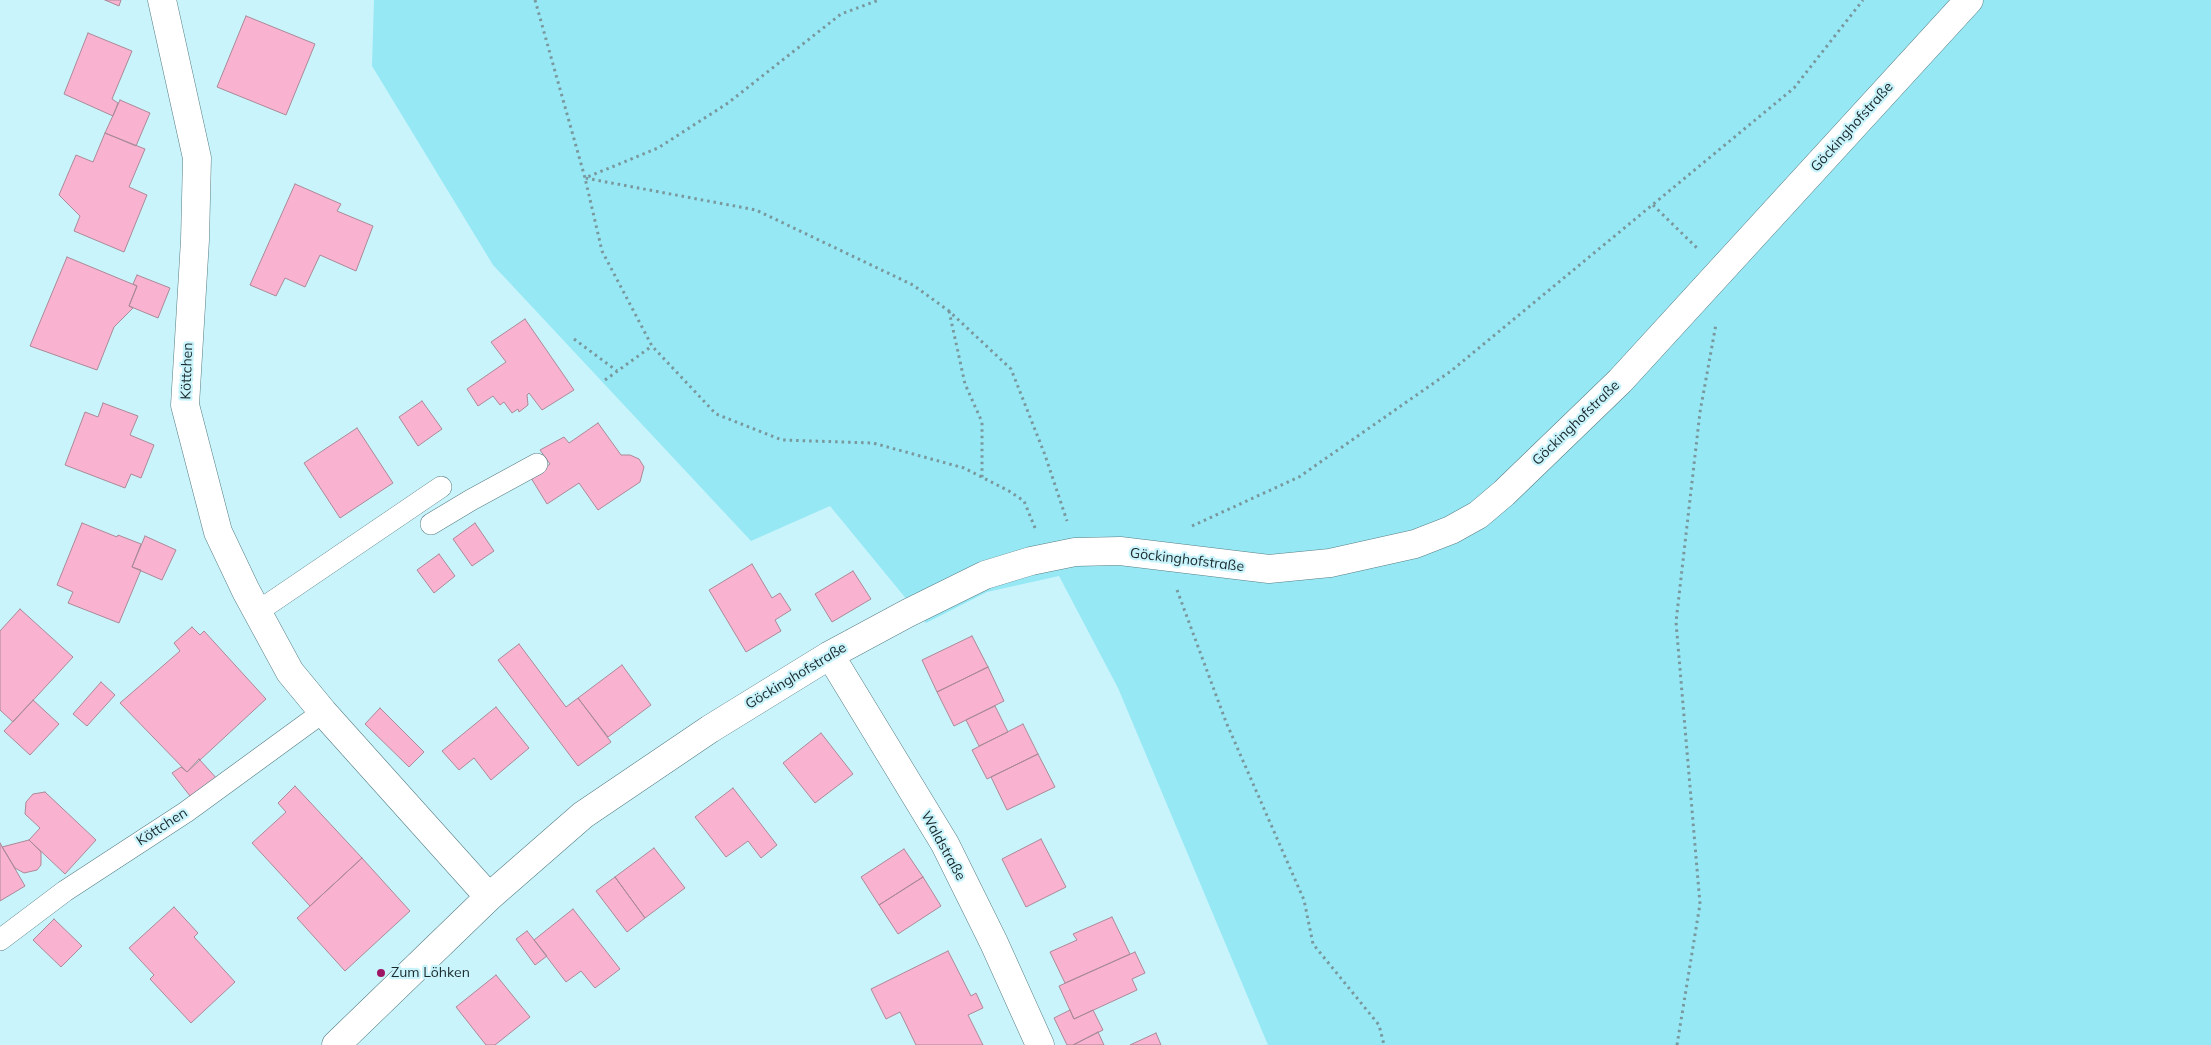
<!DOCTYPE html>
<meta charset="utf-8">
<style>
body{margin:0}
canvas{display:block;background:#c9f4fb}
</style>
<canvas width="2211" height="1045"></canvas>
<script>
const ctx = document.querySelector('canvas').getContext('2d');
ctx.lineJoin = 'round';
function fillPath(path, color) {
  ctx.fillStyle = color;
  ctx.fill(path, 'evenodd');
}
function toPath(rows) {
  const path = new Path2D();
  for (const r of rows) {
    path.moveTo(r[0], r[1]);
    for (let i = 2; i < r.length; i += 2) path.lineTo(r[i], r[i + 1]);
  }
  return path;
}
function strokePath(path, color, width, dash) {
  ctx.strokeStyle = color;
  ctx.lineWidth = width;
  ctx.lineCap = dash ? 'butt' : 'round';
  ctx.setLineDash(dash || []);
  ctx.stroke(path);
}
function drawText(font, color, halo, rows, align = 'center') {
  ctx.font = font + ' Mulish,sans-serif';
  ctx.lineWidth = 4.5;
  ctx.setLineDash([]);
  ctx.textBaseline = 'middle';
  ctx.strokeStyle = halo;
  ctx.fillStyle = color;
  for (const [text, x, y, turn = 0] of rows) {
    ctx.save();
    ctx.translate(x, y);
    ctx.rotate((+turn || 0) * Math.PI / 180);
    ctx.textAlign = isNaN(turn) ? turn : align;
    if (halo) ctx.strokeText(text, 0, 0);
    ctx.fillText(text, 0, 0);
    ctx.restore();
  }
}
const green = toPath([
 [374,0,2211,0,2211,1045,1268,1045,1118,688,1059,576,987,592,926,623,830,506,751,541,493,265,372,66]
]);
const building = toPath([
 [105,0,121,0,119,6,105,0],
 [246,16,315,44,286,115,217,87,246,16],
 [88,33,132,51,112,99,118,103,113,116,64,94,88,33],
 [120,100,150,113,136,146,105,133,120,100],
 [105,133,145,149,129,187,147,195,124,252,74,231,80,216,59,195,76,155,93,162,105,133],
 [295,184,341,204,337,211,373,226,356,271,320,255,305,287,285,278,276,296,250,285,295,184],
 [67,257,137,286,129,306,133,308,114,327,97,370,30,346,67,257],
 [137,275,170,288,158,318,129,306,137,286,133,284,137,275],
 [525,319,574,390,542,410,529,393,527,395,528,405,519,412,518,409,512,413,504,402,500,405,493,396,478,406,467,389,506,362,491,342,525,319],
 [422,401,442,429,418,446,399,417,422,401],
 [103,403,138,416,130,435,154,445,141,478,131,474,125,488,65,465,85,412,98,417,103,403],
 [598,423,621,455,630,455,639,459,644,467,640,482,598,510,579,483,547,504,531,478,550,464,540,450,564,437,569,443,598,423],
 [357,428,393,483,340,518,304,463,357,428],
 [82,523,117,537,118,535,141,544,132,567,141,570,119,623,68,603,73,592,57,585,82,523],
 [475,523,494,551,472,566,453,539,475,523],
 [145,536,176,550,162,580,132,567,145,536],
 [439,554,455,576,434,593,417,570,439,554],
 [752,564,772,598,780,593,791,610,775,620,781,631,746,652,709,590,752,564],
 [853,571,871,599,832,622,815,594,853,571],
 [20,609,73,657,13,722,0,710,0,631,20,609],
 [192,627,200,635,204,631,266,699,187,772,120,703,180,651,174,643,192,627],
 [972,636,988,667,937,692,922,660,972,636],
 [519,644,566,707,578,698,611,742,578,766,498,660,519,644],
 [622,665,651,705,608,737,578,698,622,665],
 [988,667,1004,701,954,726,937,692,988,667],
 [101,682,115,695,87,726,73,714,101,682],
 [33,700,59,724,30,755,4,731,33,700],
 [995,706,1008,732,979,746,966,720,995,706],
 [496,707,529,748,491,780,474,758,459,770,442,751,496,707],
 [380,708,424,752,409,767,365,724,380,708],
 [1023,724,1038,754,987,779,972,750,1023,724],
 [821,733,853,774,815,803,783,763,821,733],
 [1038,754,1055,787,1007,810,991,777,1038,754],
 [199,759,219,781,190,796,172,773,181,767,187,772,199,759],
 [295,786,362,858,310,906,252,843,286,812,278,803,295,786],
 [733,788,777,845,761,858,748,841,726,857,695,817,733,788],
 [45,792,96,840,65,874,29,840,40,828,25,814,26,802,33,794,45,792],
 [1041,839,1066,887,1026,907,1002,859,1041,839],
 [29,840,41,852,41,865,37,870,24,873,15,868,2,847,29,840],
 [0,843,25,886,0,901,0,843],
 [654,848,685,888,645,918,615,877,654,848],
 [904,849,923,877,879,905,861,877,904,849],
 [362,858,410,911,345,971,297,918,362,858],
 [615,877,645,918,627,932,596,891,615,877],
 [923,877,941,906,898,934,879,905,923,877],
 [174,907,198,933,194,937,235,982,191,1023,150,979,154,975,129,948,174,907],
 [573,909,620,969,595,988,581,971,566,982,534,940,573,909],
 [1112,917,1130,954,1065,983,1050,952,1077,940,1073,934,1112,917],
 [54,919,82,946,61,967,33,940,54,919],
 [527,931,547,956,535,965,516,939,527,931],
 [948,951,971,996,976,993,983,1008,968,1015,983,1045,916,1045,900,1012,886,1019,871,989,948,951],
 [1135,952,1145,973,1132,979,1137,990,1074,1019,1059,986,1135,952],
 [496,975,530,1017,495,1045,486,1045,456,1007,496,975],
 [1070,1010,1074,1019,1093,1010,1103,1030,1073,1045,1067,1045,1054,1018,1070,1010],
 [1098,1032,1104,1045,1073,1045,1098,1032],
 [1156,1033,1161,1045,1130,1045,1156,1033]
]);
const path = toPath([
 [535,0,585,178,658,148,728,103,841,14,879,0],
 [1653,205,1699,250],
 [949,311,965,384,982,422,982,478],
 [574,339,617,371],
 [605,380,652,346],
 [1192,526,1299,477,1451,371,1794,88,1863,0],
 [1035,528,1024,501,1009,491,964,468,873,443,782,440,716,414,652,346,602,251,585,178,756,210,913,285,949,311,1011,369,1045,455,1067,521],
 [1177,590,1226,722,1304,900,1313,944,1379,1025,1384,1045],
 [1677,1045,1700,904,1676,622,1700,412,1716,324]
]);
const service = toPath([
 [431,524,471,500,537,464],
 [257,612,441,487],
 [0,940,65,891,186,812,323,712]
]);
const minor = toPath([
 [162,0,197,158,195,240,185,405,218,532,246,591,290,672,323,712,489,897],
 [830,655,945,844,994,943,1040,1045],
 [336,1045,489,897,583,815,710,729,830,655,908,613,985,575,1031,561,1075,552,1120,551,1269,569,1330,563,1415,544,1451,530,1478,515,1504,493,1620,381,1969,0]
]);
const markers = [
 [381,973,5,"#9e1563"]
];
const streetNames = [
 ["Göckinghofstraße",1852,127,-48],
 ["Köttchen",187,371,-88],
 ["Göckinghofstraße",1576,423,-44],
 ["Göckinghofstraße",1187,560,7],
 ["Göckinghofstraße",796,676,-31],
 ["Köttchen",162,827,-33],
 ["Waldstraße",943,846,61]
];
const poiNames = [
 ["Zum Löhken",391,973]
];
fillPath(green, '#97e8f5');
fillPath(building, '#f9b2d0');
strokePath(building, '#ab8997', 1);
strokePath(service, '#577e84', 22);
strokePath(minor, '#577e84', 29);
strokePath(path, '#79989d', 3, [2.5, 4]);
strokePath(service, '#fff', 21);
strokePath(minor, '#fff', 28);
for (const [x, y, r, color] of markers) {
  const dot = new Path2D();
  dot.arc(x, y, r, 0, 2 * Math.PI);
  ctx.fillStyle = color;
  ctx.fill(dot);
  strokePath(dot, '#c9f4fb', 2);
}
drawText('14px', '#19292c', '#c9f4fb', streetNames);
drawText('14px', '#19292c', '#c9f4fb', poiNames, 'left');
</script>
